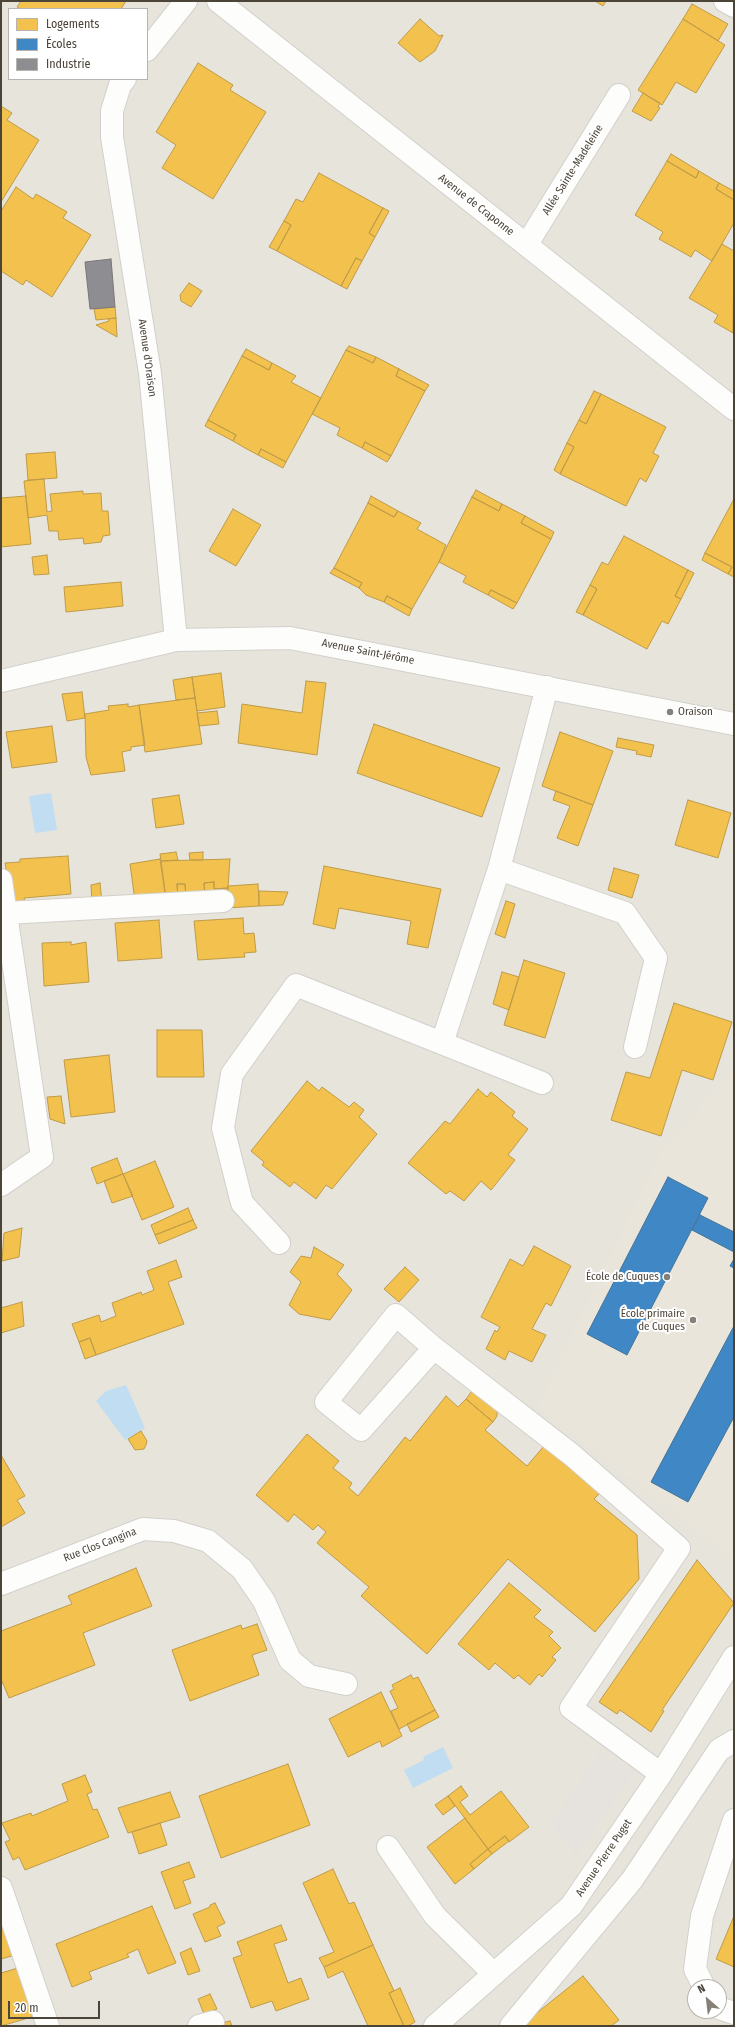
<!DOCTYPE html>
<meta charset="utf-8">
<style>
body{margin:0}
#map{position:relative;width:735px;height:2027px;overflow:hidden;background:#f4f2ee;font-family:"Fira Sans Condensed",sans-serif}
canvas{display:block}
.frame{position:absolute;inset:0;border:2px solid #4b4439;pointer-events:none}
.legend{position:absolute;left:8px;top:8px;width:140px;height:72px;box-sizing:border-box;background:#fff;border:1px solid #b7b4b0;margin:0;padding:5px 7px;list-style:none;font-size:12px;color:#4b4439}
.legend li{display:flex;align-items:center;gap:8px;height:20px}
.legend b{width:20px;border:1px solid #b7b4b0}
.north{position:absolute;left:687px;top:1979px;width:40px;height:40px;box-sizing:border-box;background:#fff;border:1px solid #b7b4b0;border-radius:50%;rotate:332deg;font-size:11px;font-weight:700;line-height:16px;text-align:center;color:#4b4439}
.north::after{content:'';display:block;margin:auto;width:14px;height:18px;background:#868178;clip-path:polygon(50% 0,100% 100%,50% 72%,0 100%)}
.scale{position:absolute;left:8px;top:2001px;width:92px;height:18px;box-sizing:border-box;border:2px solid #4b4439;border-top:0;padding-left:5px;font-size:12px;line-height:14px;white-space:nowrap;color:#4b4439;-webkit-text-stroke:3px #fff;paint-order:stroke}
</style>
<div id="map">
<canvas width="735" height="2027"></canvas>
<div class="frame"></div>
<ul class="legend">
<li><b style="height:11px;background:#f2c14e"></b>Logements</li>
<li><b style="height:11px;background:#3f88c5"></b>Écoles</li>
<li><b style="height:11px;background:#8d8d92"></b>Industrie</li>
</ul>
<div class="north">N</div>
<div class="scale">20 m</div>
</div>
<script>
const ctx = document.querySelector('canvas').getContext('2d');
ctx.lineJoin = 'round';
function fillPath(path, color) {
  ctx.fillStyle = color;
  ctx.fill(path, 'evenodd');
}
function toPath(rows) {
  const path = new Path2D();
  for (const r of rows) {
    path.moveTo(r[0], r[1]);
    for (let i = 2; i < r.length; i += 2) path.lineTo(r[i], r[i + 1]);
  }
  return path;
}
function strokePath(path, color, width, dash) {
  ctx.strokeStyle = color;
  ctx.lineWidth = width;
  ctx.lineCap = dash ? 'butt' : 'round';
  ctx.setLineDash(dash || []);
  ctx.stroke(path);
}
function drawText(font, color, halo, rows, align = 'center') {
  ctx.font = font + ' "Fira Sans Condensed",sans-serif';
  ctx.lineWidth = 4;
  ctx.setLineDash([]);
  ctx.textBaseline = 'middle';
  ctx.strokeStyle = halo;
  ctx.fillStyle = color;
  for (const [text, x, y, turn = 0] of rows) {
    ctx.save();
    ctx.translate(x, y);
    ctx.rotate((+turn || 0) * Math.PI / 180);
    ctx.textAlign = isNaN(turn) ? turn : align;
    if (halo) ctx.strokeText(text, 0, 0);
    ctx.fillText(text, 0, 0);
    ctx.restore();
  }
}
const residential = toPath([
 [1,1,734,1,734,2026,1,2026],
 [9,9,147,9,147,79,9,79],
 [695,1987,719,1987,719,2011,695,2011]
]);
const education = toPath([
 [734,1068,734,1560,537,1406,663,1147,726,1079]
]);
const parking = toPath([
 [600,1753,634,1771,576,1856,551,1822]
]);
const water = toPath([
 [51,793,57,830,35,833,29,796],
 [126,1385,145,1428,125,1440,96,1401,106,1391],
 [443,1747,453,1768,413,1788,404,1770,424,1760,423,1757]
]);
const homes = toPath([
 [21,1,126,1,121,9,21,9,17,7,21,1],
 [595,1,606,1,603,6,595,1],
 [692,4,728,24,718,41,683,19,692,4],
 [420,19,439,36,443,35,435,51,420,62,398,43,420,19],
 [683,19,725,45,696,93,676,82,662,105,638,90,683,19],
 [198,63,233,85,230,90,266,112,213,199,162,168,176,145,156,132,198,63],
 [643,93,660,103,658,107,660,108,651,121,632,111,643,93],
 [1,106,12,113,7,120,39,140,1,202,1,106],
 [671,154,699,171,696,178,667,161,671,154],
 [667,161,696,178,699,171,719,183,716,189,734,200,734,223,712,261,695,250,691,257,659,239,663,232,635,215,667,161],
 [319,173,383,208,369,233,375,237,362,261,356,258,341,286,277,251,291,225,284,221,296,199,303,202,319,173],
 [719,183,734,191,734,200,716,189,719,183],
 [16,187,33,199,36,194,67,212,63,218,91,235,52,297,26,280,23,285,1,271,1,211,16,187],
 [383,208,389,211,375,237,369,233,383,208],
 [284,221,291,225,277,251,269,247,284,221],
 [722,244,734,251,733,333,714,322,718,315,689,298,722,244],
 [356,258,362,261,347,289,341,286,356,258],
 [189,283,202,291,191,307,181,301,180,295,189,283],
 [115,307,116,318,96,320,94,309,115,307],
 [116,318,117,337,96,325,109,321,108,319,116,318],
 [349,346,376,357,373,363,346,350,349,346],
 [246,349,272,363,269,370,242,356,246,349],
 [346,350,373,363,376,357,399,369,396,376,425,391,391,456,365,442,362,448,337,435,340,428,312,414,346,350],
 [242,356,269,370,272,363,296,376,291,382,321,398,286,462,261,449,258,455,245,448,233,441,236,435,208,420,242,356],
 [399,369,429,385,425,391,396,376,399,369],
 [594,391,601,394,586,424,579,420,594,391],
 [601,394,666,427,653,453,659,456,646,482,640,478,626,506,560,474,574,447,567,443,579,420,586,424,601,394],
 [208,420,236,435,233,441,205,426,208,420],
 [365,442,391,456,387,462,362,448,365,442],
 [567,443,574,447,560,474,554,470,567,443],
 [261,449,286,462,283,468,258,455,261,449],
 [55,452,57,478,28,480,26,454,55,452],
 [44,479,47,512,52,511,50,494,83,491,83,494,101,493,102,511,108,511,110,535,103,536,101,542,84,544,83,538,59,540,58,531,49,531,47,515,28,518,24,481,44,479],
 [476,490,502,504,499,511,472,497,476,490],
 [26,496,31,544,1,547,1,498,26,496],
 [371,496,398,511,394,517,368,503,371,496],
 [472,497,499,511,502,504,525,516,521,523,551,539,517,603,491,590,488,595,463,582,466,576,439,562,472,497],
 [734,499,734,577,728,574,732,567,705,553,734,499],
 [368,503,394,517,398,511,421,523,417,529,446,545,439,562,412,609,387,596,384,602,366,595,359,588,362,583,334,568,368,503],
 [233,509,261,525,236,566,209,551,233,509],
 [525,516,554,532,551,539,521,523,525,516],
 [624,536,688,570,675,596,681,599,668,624,662,621,647,649,583,615,597,589,590,585,602,562,608,565,624,536],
 [705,553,732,567,728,574,702,560,705,553],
 [47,555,49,574,34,575,32,557,47,555],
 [334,568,362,583,359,588,330,573,334,568],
 [688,570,694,573,681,599,675,596,688,570],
 [121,582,123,606,66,612,64,587,121,582],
 [590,585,597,589,583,615,576,612,590,585],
 [491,590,517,603,513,609,488,595,491,590],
 [387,596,412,609,409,616,384,602,387,596],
 [221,673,225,707,197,711,192,677,221,673],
 [192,677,195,698,176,700,173,680,192,677],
 [306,681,326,683,317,755,238,743,242,704,302,713,306,681],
 [82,692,85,718,67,721,62,694,82,692],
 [195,698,202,744,145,752,139,705,195,698],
 [128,704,128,707,139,705,145,745,131,747,131,750,122,752,125,771,91,775,86,757,85,714,109,710,108,706,128,704],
 [217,711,219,724,199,726,197,713,217,711],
 [374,724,500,768,482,817,357,773,374,724],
 [52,726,57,762,12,768,6,732,52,726],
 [560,732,613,751,593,805,542,786,560,732],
 [618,738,654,745,651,757,636,754,637,751,616,747,618,738],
 [556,791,593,805,578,846,557,838,570,806,553,800,556,791],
 [179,795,184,824,156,828,152,799,179,795],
 [688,800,731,813,718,858,675,845,688,800],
 [176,852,178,860,161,861,160,854,176,852],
 [203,852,203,860,190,860,189,853,203,852],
 [68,856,71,894,24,898,26,906,12,901,5,863,20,862,20,859,68,856],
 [160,859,166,899,135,901,130,864,160,859],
 [230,859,228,888,214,889,214,882,204,883,205,896,186,897,185,884,177,884,178,898,166,899,161,861,230,859],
 [324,866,441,889,428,948,407,944,411,921,339,908,335,929,313,924,324,866],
 [614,868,639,875,632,898,608,890,614,868],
 [214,882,214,889,228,888,228,895,205,896,204,883,214,882],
 [100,883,102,902,92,903,91,885,100,883],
 [177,884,185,884,186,897,178,898,177,884],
 [258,884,259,906,227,908,228,886,258,884],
 [259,891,288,892,283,905,259,906,259,891],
 [506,901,515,904,505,938,495,934,506,901],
 [243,918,244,934,254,933,256,952,244,953,245,957,198,960,194,921,243,918],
 [159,920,162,958,118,961,115,923,159,920],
 [71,942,71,945,86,942,89,982,44,986,42,943,71,942],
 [524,960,565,973,545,1038,504,1025,524,960],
 [502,972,519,977,509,1010,493,1004,502,972],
 [674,1003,732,1022,713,1080,682,1070,661,1136,611,1120,626,1072,650,1078,674,1003],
 [157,1030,202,1030,204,1077,157,1077,157,1030],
 [109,1055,115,1112,71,1117,64,1060,109,1055],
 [307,1081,319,1091,322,1087,349,1107,354,1102,364,1110,359,1117,377,1134,332,1189,326,1185,316,1199,294,1182,290,1187,262,1165,264,1162,251,1151,307,1081],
 [478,1089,487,1097,491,1092,515,1112,512,1116,528,1129,508,1155,515,1160,491,1190,481,1181,464,1201,450,1191,446,1194,408,1163,445,1121,450,1124,478,1089],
 [61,1096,65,1124,50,1119,47,1097,61,1096],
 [117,1158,123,1174,97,1184,91,1168,117,1158],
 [155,1161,174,1207,142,1220,123,1174,155,1161],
 [123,1174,133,1196,112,1203,104,1181,123,1174],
 [188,1208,193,1220,155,1235,151,1225,188,1208],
 [193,1220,197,1228,159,1244,155,1235,193,1220],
 [22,1228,19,1257,2,1261,4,1233,22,1228],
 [534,1246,571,1266,551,1306,546,1303,532,1329,546,1335,532,1362,509,1351,505,1360,486,1349,495,1330,497,1332,500,1327,481,1317,510,1259,523,1266,534,1246],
 [314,1247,344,1265,337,1274,352,1290,330,1320,299,1314,289,1305,301,1282,290,1272,301,1256,311,1258,314,1247],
 [176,1260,182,1277,168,1282,184,1324,96,1355,90,1338,79,1342,72,1324,99,1315,101,1322,116,1316,112,1303,141,1292,142,1295,154,1290,147,1271,176,1260],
 [405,1267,419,1280,399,1302,384,1289,405,1267],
 [22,1302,24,1326,1,1333,1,1308,22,1302],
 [90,1338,96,1355,85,1359,79,1342,90,1338],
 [475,1387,497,1407,497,1416,493,1422,466,1399,475,1387],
 [446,1396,458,1407,466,1399,493,1422,485,1430,527,1466,544,1446,600,1493,594,1499,637,1535,639,1579,595,1632,508,1559,427,1654,361,1596,369,1587,317,1543,326,1532,318,1525,313,1530,294,1514,288,1522,256,1495,307,1434,339,1461,333,1468,352,1483,349,1488,358,1496,405,1437,410,1441,446,1396],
 [141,1431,147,1441,146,1445,144,1449,135,1450,128,1439,141,1431],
 [1,1455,25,1496,17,1500,25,1513,1,1527,1,1455],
 [697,1560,734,1603,662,1710,664,1711,651,1732,620,1710,617,1714,599,1702,697,1560],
 [136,1568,152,1606,83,1633,95,1665,9,1698,1,1679,1,1631,72,1604,68,1596,136,1568],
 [509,1583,541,1610,534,1617,553,1632,549,1636,561,1648,552,1657,556,1660,542,1677,539,1674,530,1685,518,1675,514,1679,495,1663,489,1670,458,1644,509,1583],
 [257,1624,267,1650,252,1655,259,1675,190,1701,172,1650,241,1625,242,1629,257,1624],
 [411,1675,413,1679,418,1677,435,1710,399,1729,391,1711,398,1708,390,1691,394,1689,392,1685,411,1675],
 [381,1692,402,1736,382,1747,380,1741,348,1757,329,1719,381,1692],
 [435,1710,439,1717,411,1732,407,1724,435,1710],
 [288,1764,310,1825,221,1858,199,1796,288,1764],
 [85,1775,92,1792,87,1794,93,1810,97,1809,109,1837,25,1870,19,1857,13,1860,5,1842,10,1840,2,1823,31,1813,32,1816,68,1801,62,1784,85,1775],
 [461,1786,468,1796,460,1802,470,1815,501,1791,529,1827,509,1842,505,1836,488,1849,448,1796,461,1786],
 [170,1792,180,1817,128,1833,118,1808,170,1792],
 [448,1796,455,1806,443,1815,435,1805,448,1796],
 [465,1818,488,1849,470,1864,474,1869,455,1884,427,1847,465,1818],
 [160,1823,167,1845,139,1854,132,1832,160,1823],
 [505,1836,509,1841,492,1854,488,1849,505,1836],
 [488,1849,492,1854,474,1869,470,1864,488,1849],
 [189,1862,195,1877,183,1881,191,1903,175,1909,161,1872,189,1862],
 [333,1869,349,1904,354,1902,373,1945,324,1967,319,1958,334,1952,303,1883,333,1869],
 [215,1903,225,1923,217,1927,221,1936,205,1942,193,1914,210,1907,210,1905,215,1903],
 [152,1906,176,1963,148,1974,138,1949,127,1954,129,1957,89,1972,92,1979,72,1987,56,1944,152,1906],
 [734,1916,734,1967,716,1959,734,1916],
 [281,1925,287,1940,274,1944,288,1983,301,1978,309,1999,276,2011,272,2001,251,2008,233,1958,242,1955,237,1942,281,1925],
 [1,1928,7,1933,15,1955,1,1959,1,1928],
 [373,1945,394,1991,389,1993,404,2026,368,2026,343,1971,328,1978,324,1967,373,1945],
 [191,1948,200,1971,188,1975,180,1953,191,1948],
 [18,1968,35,2016,1,2026,1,1973,18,1968],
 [583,1976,619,2020,611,2026,524,2026,523,2024,583,1976],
 [400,1988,415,2022,408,2026,404,2026,389,1993,400,1988],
 [210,1994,217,2009,204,2014,198,1999,210,1994],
 [230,2021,232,2026,213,2026,222,2023,230,2021]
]);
const schools = toPath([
 [668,1177,708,1198,627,1355,587,1334,668,1177],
 [700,1215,734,1232,734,1252,692,1230,700,1215],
 [734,1259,734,1268,730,1266,734,1259],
 [734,1326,734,1417,688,1502,651,1482,734,1326]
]);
const industry = toPath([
 [111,259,115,307,90,309,85,262,111,259]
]);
const minor = toPath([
 [218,1,734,409],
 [725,1,734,6],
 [147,50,186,1],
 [125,79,120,85,112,111,112,137,150,373,176,640],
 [527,244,619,95],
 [1,681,176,640,290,638,734,724],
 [547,687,499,869,625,913,656,958,635,1047],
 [1,880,42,1157,1,1185],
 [6,913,223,901],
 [442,1043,499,869],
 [279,1243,242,1203,223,1128,232,1074,296,985,542,1083],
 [434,1348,396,1315,326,1402,361,1430,434,1348,572,1455,679,1548,571,1708,661,1774],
 [1,1584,143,1529,174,1531,208,1541,242,1569,264,1601,290,1660,309,1676,346,1684],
 [388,1847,435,1916,494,1974],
 [1,1888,48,2026],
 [704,1987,695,1969,702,1916,734,1820],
 [719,2008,734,2013],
 [199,2026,213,2022],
 [435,2026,571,1906,661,1774,734,1657],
 [511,2026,632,1880,719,1750,734,1741]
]);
const markers = [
 [670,712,4,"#868178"],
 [667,1277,4,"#868178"],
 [693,1320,4,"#868178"]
];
const streetNames = [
 ["Allée Sainte-Madeleine",573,170,-58],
 ["Avenue de Craponne",476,205,38],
 ["Avenue d'Oraison",147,358,82],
 ["Avenue Saint-Jérôme",368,652,11],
 ["Rue Clos Cangina",100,1545,-21],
 ["Avenue Pierre Puget",604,1858,-56]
];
const poiNames = [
 ["Oraison",678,712,"left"],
 ["École de Cuques",659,1277],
 ["École primaire",685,1314],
 ["de Cuques",685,1327]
];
fillPath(residential, '#e7e4dc');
fillPath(education, '#eae5da');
fillPath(parking, '#e6e3df');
fillPath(water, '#c0ddf1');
fillPath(homes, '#f2c14e');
strokePath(homes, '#c09c48', 1);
fillPath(schools, '#3f88c5');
strokePath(schools, '#43749b', 1);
fillPath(industry, '#8d8d92');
strokePath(industry, '#797777', 1);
strokePath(minor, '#d2d0cb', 24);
strokePath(minor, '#fdfdfc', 22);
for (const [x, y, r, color] of markers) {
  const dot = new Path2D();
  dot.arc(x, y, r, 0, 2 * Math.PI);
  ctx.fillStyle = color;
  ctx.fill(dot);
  strokePath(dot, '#fff', 1.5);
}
drawText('11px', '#4b4439', '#fff', streetNames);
drawText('11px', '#4b4439', '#fff', poiNames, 'right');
</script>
